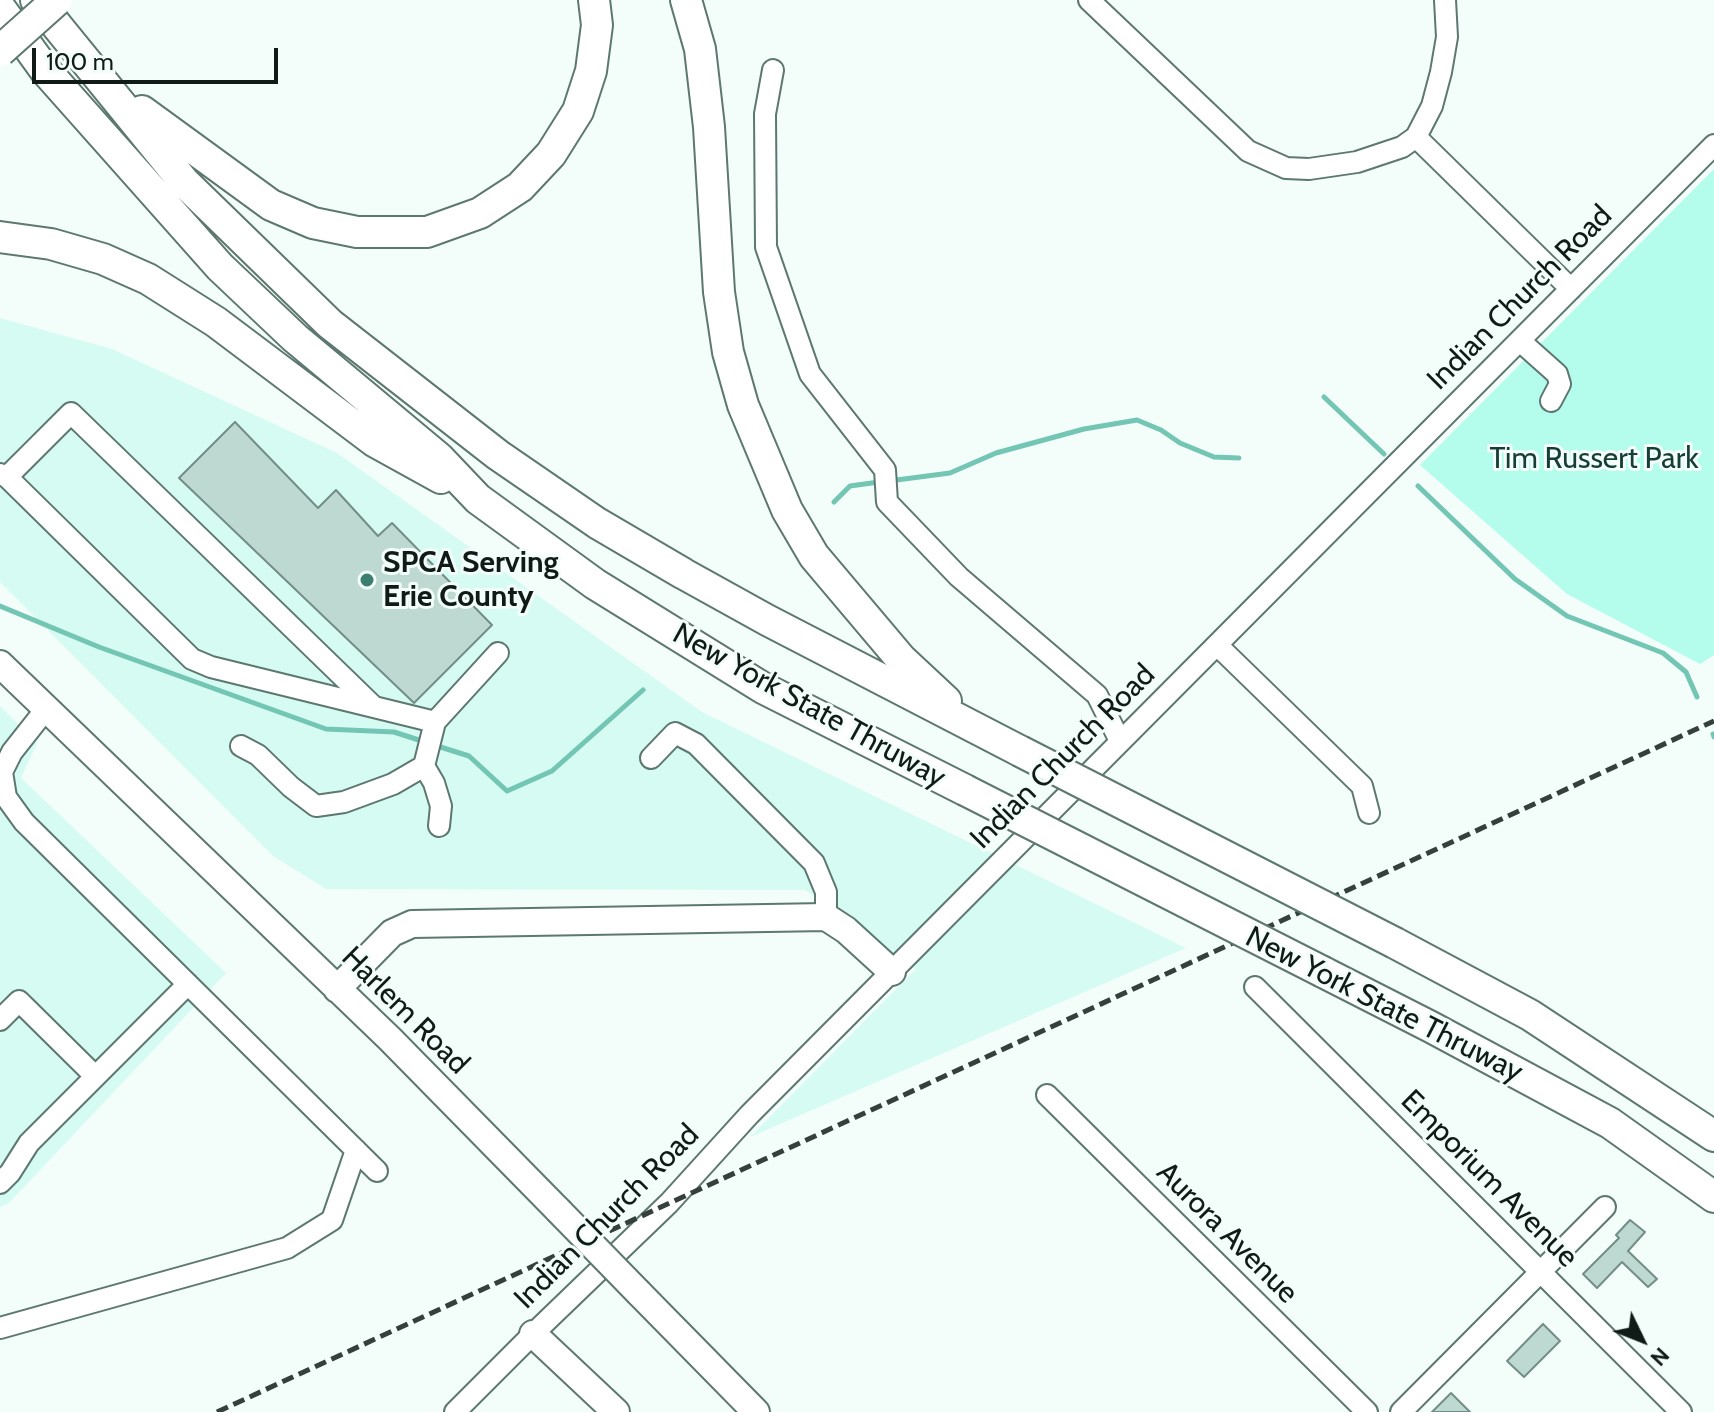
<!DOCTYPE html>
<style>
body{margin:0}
#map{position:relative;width:1714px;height:1412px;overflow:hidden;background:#f3fefb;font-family:Cabin,sans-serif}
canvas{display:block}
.north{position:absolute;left:1602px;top:1300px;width:80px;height:80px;-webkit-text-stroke:6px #f3fefb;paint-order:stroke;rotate:133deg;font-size:22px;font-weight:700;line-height:32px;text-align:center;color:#101b18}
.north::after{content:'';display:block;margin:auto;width:28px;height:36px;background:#101b18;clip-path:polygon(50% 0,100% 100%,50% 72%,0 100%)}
.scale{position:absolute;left:32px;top:48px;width:246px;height:36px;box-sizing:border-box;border:4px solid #101b18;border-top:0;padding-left:10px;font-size:24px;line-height:28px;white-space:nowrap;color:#101b18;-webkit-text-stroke:6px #f3fefb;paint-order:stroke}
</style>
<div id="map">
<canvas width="1714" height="1412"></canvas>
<div class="north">N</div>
<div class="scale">100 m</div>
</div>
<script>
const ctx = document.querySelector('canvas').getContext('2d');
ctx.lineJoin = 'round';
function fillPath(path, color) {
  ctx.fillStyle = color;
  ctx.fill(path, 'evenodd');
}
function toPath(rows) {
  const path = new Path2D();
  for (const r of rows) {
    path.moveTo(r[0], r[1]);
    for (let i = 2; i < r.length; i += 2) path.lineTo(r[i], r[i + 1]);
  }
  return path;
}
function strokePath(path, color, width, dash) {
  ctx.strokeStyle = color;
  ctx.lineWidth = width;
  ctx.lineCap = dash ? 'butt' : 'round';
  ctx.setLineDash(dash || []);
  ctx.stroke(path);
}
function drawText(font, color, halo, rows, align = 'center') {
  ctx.font = font + ' Cabin,sans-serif';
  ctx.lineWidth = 6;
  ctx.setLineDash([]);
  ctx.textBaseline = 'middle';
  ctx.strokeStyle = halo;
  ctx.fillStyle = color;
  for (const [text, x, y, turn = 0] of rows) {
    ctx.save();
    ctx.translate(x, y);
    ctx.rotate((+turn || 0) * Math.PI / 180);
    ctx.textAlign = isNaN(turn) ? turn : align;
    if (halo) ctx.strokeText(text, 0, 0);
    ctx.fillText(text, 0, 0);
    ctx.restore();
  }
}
const built = toPath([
 [0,318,112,349,337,453,702,712,1186,948,750,1137,916,969,805,890,326,889,273,856,0,582],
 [0,706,37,743,21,778,226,973,8,1204,0,1207]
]);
const green = toPath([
 [1714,169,1714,655,1700,664,1567,594,1420,465]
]);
const stream = toPath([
 [1324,397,1384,454],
 [889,481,950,473,996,453,1084,429,1137,420,1161,430,1180,443,1214,457,1239,458],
 [1418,486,1515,579,1567,616,1663,653,1686,672,1697,697],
 [834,502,850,486,879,482],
 [0,606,99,647,326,729,394,732,425,742],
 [1713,734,1714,737],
 [434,745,469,756,507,791,552,771,643,690]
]);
const building = toPath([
 [235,422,318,508,336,490,378,536,392,523,492,625,414,703,179,478,235,422],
 [1630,1220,1645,1232,1628,1251,1657,1279,1648,1287,1622,1262,1597,1288,1583,1274,1619,1238,1616,1235,1630,1220],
 [1543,1324,1560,1341,1524,1377,1507,1361,1543,1324],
 [1451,1393,1470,1412,1432,1412,1451,1393]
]);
const minor = toPath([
 [1089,0,1248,151,1286,168,1309,169,1357,162,1402,147,1416,137,1432,106,1441,72,1447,37,1445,0],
 [773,70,765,114,766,247,810,374,885,470,887,502,959,577,1097,695,1120,741],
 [1416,137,1571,289],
 [1520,341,1557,374,1560,384,1551,401],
 [0,474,7,477,192,659,211,667,435,722,498,653],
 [7,477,71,413,374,707],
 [1217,645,1362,786,1369,813],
 [46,709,12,752,2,772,6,797,24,822,377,1171],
 [241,746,258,755,291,787,316,806,344,802,393,784,424,766,435,722],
 [651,758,675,733,696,744,814,863,826,892,826,917],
 [424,766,434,783,441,806,439,826],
 [1255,987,1681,1412],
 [0,1020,19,1001,95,1076],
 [1047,1095,1367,1412],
 [0,1183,10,1173,29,1143,188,984],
 [0,1328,287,1248,332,1220,356,1150],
 [455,1412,533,1334,669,1203,749,1115,1714,145],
 [1401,1412,1605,1207]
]);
const major = toPath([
 [0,664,390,1039,558,1210],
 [337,989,392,933,412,924,826,917,846,930,892,972],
 [639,1293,756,1412],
 [533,1334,616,1412]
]);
const highway = toPath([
 [36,0,184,182,330,324,498,455,597,523,684,574,767,620,1020,751],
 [686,0,700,49,709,127,719,292,728,352,743,405,787,510,814,556,901,659,946,701],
 [0,8,45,70,220,267,295,338,439,458,478,499,595,584,763,688,965,790],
 [142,111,271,205,313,223,357,232,427,232,480,213,520,187,551,154,578,111,591,71,597,25,594,0],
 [0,237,51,244,103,259,148,279,216,322,374,441,441,478],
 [1395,943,1530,1015,1714,1136],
 [1323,972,1431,1027,1610,1123,1714,1197]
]);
const rail = toPath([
 [217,1412,1714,721]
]);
const majorBridge = toPath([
 [558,1210,639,1293]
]);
const highwayBridge = toPath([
 [0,51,57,0],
 [1020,751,1395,943],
 [965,790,1323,972]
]);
const markers = [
 [367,580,8,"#3c7f71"]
];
const streetNames = [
 ["Indian Church Road",1520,298,-45],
 ["New York State Thruway",809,706,29],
 ["Indian Church Road",1063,757,-45],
 ["New York State Thruway",1384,1005,27],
 ["Harlem Road",405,1011,45],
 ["Emporium Avenue",1489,1179,45],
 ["Indian Church Road",607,1217,-45],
 ["Aurora Avenue",1227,1233,45]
];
const parkNames = [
 ["Tim Russert Park",1594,459]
];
const poiNames = [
 ["SPCA Serving",383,563],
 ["Erie County",383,597]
];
fillPath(built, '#d5fbf2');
fillPath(green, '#b4fceb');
strokePath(stream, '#74c6b4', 5);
fillPath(building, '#bdd9d1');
strokePath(building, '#738e87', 2);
strokePath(minor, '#5d7771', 24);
strokePath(major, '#5d7771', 30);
strokePath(highway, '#5d7771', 34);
strokePath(minor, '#fff', 20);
strokePath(major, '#fff', 26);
strokePath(highway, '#fff', 30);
strokePath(rail, '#35403d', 5, [12, 6]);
strokePath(majorBridge, '#5d7771', 30, []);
strokePath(highwayBridge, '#5d7771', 34, []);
strokePath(majorBridge, '#fff', 26);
strokePath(highwayBridge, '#fff', 30);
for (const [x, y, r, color] of markers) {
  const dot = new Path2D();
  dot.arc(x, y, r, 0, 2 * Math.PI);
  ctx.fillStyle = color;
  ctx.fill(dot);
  strokePath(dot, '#f3fefb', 3);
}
drawText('30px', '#101b18', '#f3fefb', streetNames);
drawText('30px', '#173e36', '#f3fefb', parkNames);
drawText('bold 30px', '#101b18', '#f3fefb', poiNames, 'left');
</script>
